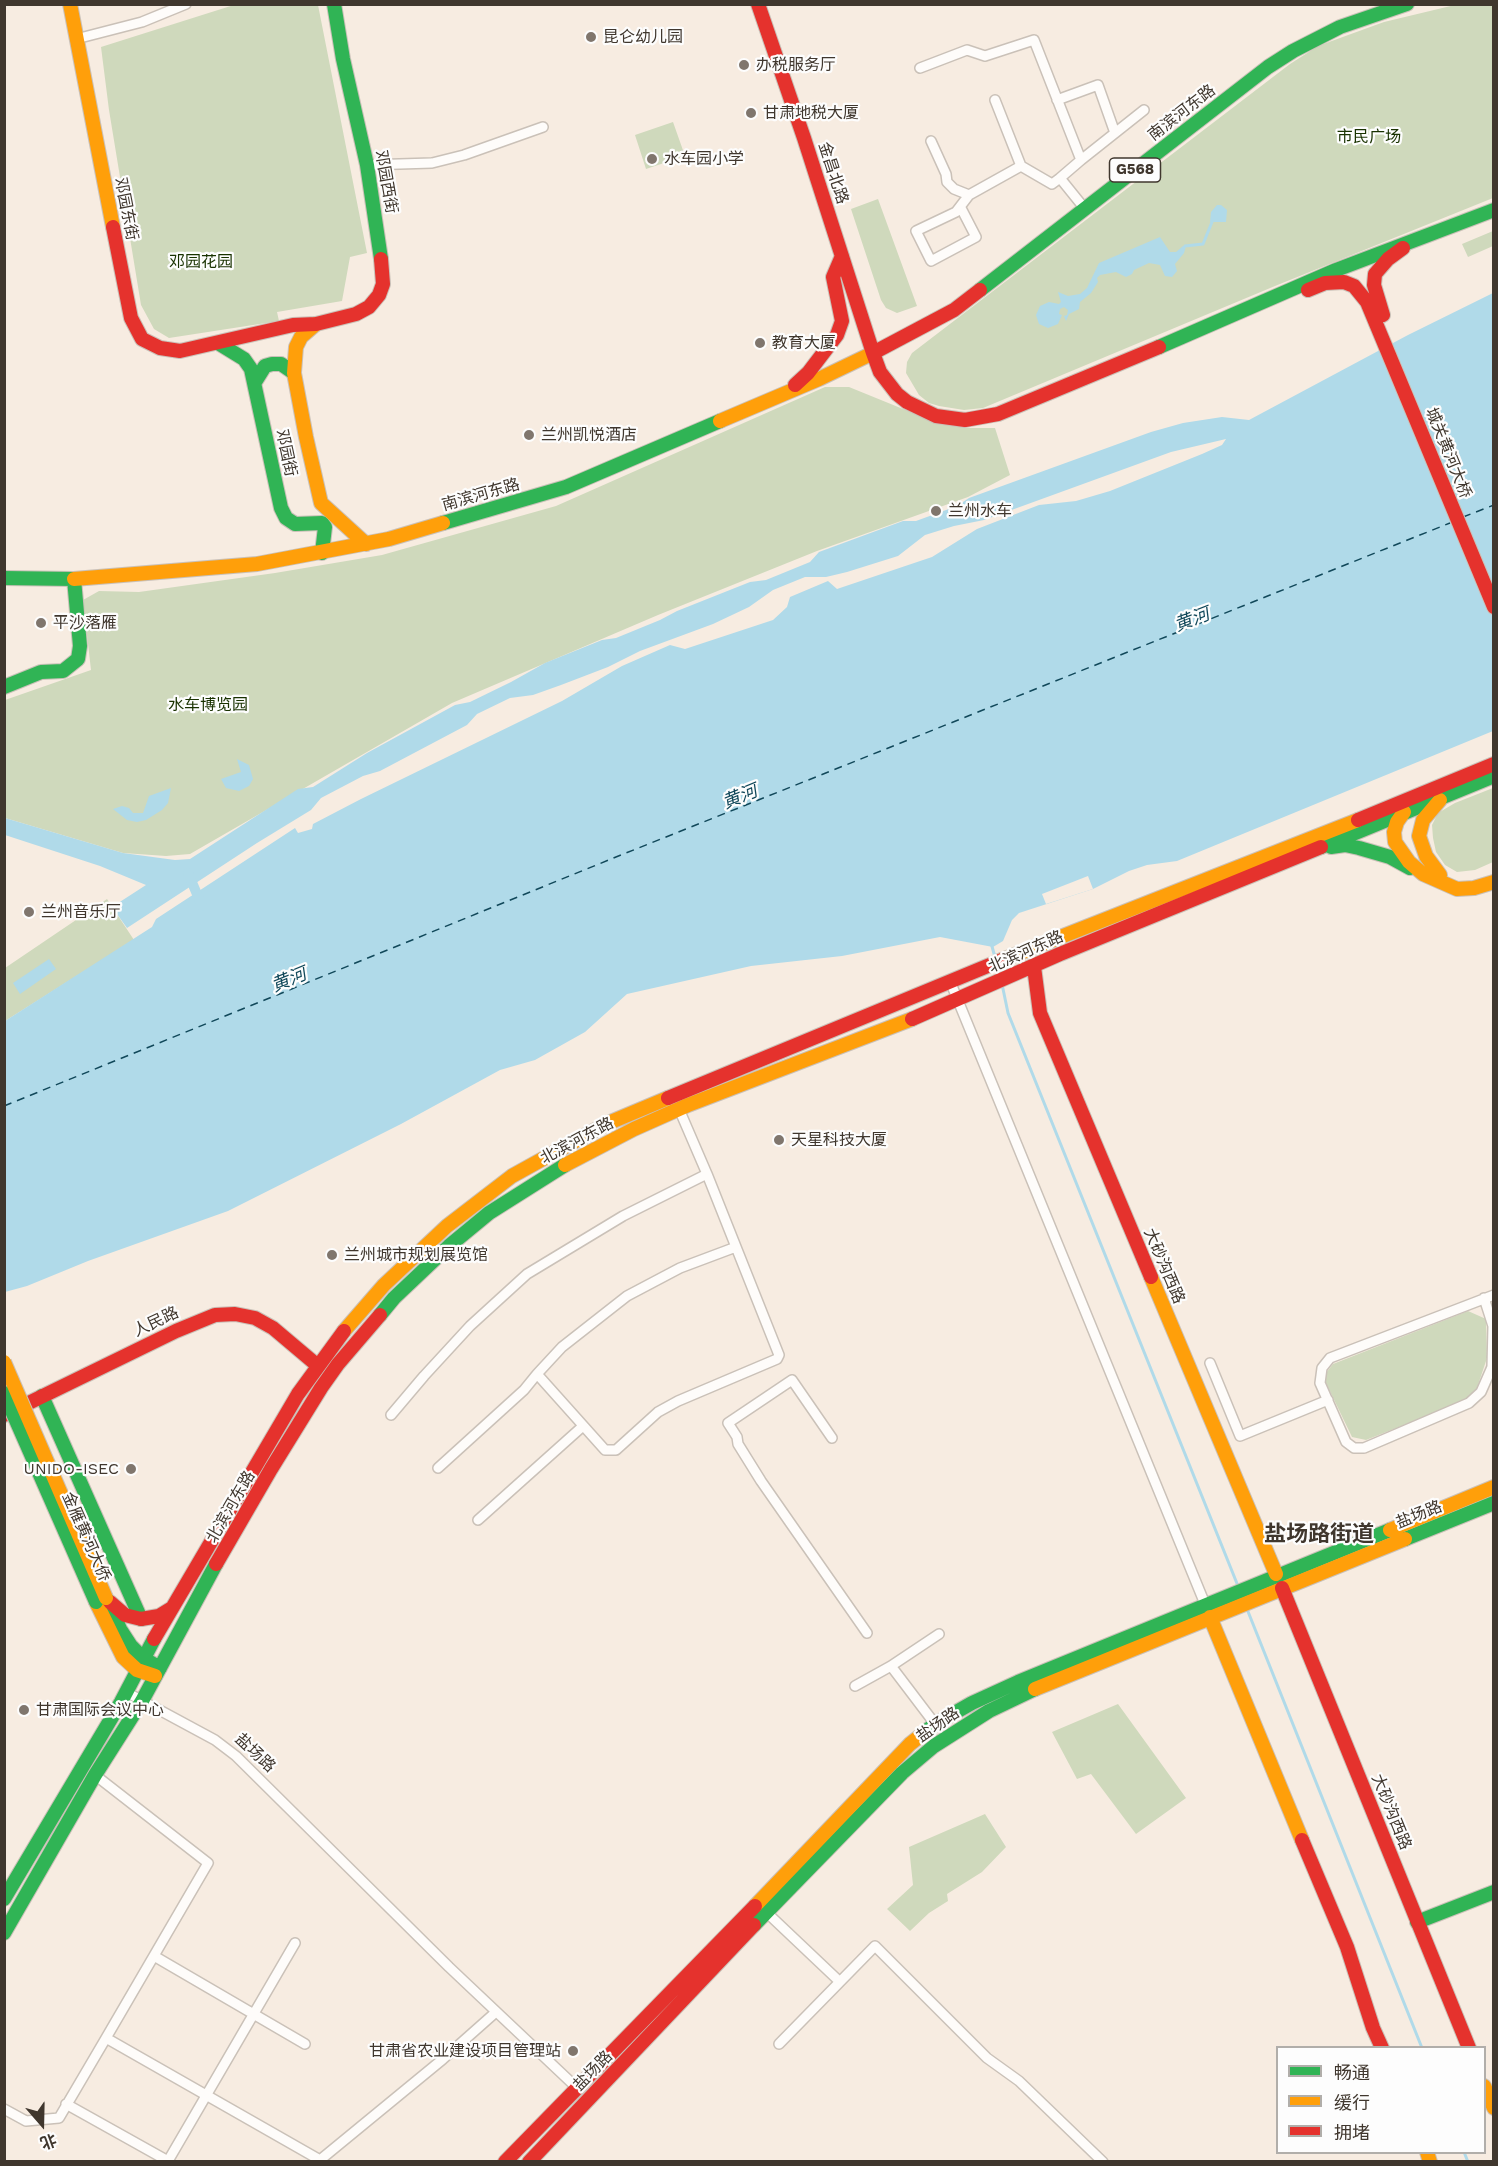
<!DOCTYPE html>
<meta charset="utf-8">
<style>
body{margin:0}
#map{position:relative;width:1498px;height:2166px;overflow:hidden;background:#f7ece1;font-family:"Work Sans","Noto Sans SC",sans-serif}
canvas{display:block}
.frame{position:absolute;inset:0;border:6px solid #40372e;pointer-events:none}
.legend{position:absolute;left:1276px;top:2046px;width:210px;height:108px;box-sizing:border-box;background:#fdfdfd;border:2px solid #b1aeaa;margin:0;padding:8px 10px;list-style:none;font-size:18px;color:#40372e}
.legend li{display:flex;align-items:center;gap:12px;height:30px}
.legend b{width:30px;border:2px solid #b1aeaa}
.north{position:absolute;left:12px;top:2094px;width:60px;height:60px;-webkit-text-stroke:4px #fdfdfd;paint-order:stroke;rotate:160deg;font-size:16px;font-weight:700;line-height:24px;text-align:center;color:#40372e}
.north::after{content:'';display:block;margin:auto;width:21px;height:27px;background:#40372e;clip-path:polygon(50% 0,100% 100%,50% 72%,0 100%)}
</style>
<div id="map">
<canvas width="1498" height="2166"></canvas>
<div class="frame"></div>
<ul class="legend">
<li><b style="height:8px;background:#30b455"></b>畅通</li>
<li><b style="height:8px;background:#ff9f0a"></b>缓行</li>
<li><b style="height:8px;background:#e5322d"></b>拥堵</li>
</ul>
<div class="north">北</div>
</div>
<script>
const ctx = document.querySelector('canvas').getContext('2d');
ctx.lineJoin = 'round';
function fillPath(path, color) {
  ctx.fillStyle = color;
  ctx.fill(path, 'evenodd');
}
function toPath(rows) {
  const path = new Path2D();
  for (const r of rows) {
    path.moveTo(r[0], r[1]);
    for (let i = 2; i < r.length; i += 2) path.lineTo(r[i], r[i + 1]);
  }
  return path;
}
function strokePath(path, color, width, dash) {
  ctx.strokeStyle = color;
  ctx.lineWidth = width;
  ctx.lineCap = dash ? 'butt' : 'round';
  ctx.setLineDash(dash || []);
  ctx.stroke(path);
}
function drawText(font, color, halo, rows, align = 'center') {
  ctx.font = font + ' "Work Sans","Noto Sans SC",sans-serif';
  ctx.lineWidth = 4.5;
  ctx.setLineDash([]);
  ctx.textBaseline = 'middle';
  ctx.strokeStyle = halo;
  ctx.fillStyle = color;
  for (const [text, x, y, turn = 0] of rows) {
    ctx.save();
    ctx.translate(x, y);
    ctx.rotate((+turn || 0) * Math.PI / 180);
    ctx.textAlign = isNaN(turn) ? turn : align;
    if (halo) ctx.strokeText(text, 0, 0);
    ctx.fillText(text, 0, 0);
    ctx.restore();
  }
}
const green = toPath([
 [237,4,318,5,367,253,350,257,342,301,277,312,279,321,169,338,154,329,141,305,109,110,101,47],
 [1459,4,1493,5,1493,198,1275,286,983,408,964,410,939,406,929,403,919,395,906,373,907,362,912,353,1290,64,1318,46,1384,22],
 [673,122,685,156,646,169,635,135],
 [878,199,917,306,897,313,886,308,881,300,851,209],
 [1493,231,1493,246,1468,257,1462,244],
 [825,387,849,387,935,422,965,428,995,428,1010,475,968,497,817,551,658,615,452,703,190,854,166,856,123,853,5,818,5,700,91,670,83,600,99,591,139,592,275,573,382,555,556,506],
 [1493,788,1493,862,1475,870,1457,872,1445,865,1436,852,1433,838,1432,825,1438,813,1455,803],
 [107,899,134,940,5,1021,5,968],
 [1468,1311,1486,1319,1487,1358,1476,1391,1462,1402,1366,1440,1352,1437,1325,1381,1326,1373,1333,1364],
 [1118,1704,1186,1798,1136,1834,1091,1774,1077,1779,1052,1732],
 [985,1814,1006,1847,982,1872,947,1894,948,1901,929,1913,910,1931,887,1909,913,1885,909,1847]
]);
const water = toPath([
 [1217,205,1221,205,1227,210,1226,222,1210,222,1211,212],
 [1160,237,1170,252,1176,252,1183,246,1186,246,1184,253,1175,264,1177,271,1172,277,1165,276,1160,265,1149,263,1134,270,1132,274,1126,277,1116,272,1100,275,1097,278,1098,282,1091,293,1080,302,1079,309,1069,314,1066,321,1064,316,1067,315,1068,310,1064,307,1060,309,1059,314,1062,315,1058,324,1048,328,1039,324,1036,315,1040,306,1049,302,1059,304,1061,302,1058,292,1068,296,1080,294,1087,288,1099,263],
 [1493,293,1493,731,1177,861,1147,865,1129,871,1093,889,1019,913,1012,920,1003,941,993,947,940,937,842,956,751,966,627,994,585,1032,535,1060,500,1070,401,1124,228,1211,88,1261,27,1286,5,1292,5,1021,152,927,156,919,295,828,298,833,312,829,313,824,361,799,562,701,622,666,670,645,685,649,773,620,787,607,790,597,828,581,837,589,932,557,977,529,1039,505,1076,501,1110,491,1202,454,1222,445,1226,439,1171,452,984,520,954,526,925,535,898,556,847,572,826,577,805,577,773,590,749,607,713,624,640,651,608,667,561,685,533,695,510,698,477,714,467,725,380,771,363,776,321,798,311,810,257,843,127,928,112,907,146,885,100,866,5,835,5,818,123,853,175,860,190,859,298,789,313,787,367,753,455,705,470,702,511,682,545,663,602,640,616,638,660,620,677,611,750,582,766,580,810,562,819,552,903,521,916,521,957,506,969,498,1151,432,1183,423,1222,417,1249,420,1408,335],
 [237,759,249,765,253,779,249,786,239,791,226,788,221,779,241,772],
 [171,788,168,803,162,810,146,820,137,822,127,820,113,809,122,806,129,808,133,813,143,813,149,796],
 [49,959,56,969,20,994,13,983]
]);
const pier = toPath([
 [1088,876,1093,889,1046,904,1042,894]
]);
const stream = toPath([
 [1185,246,1203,244,1212,222],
 [991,943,995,957],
 [1002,984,1008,1013,1238,1586],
 [1247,1609,1422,2048],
 [1464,2152,1468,2162]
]);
const canal = toPath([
 [188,873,202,906]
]);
const ferry = toPath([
 [1463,517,1494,505],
 [4,1106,621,855,1450,523]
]);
const street = toPath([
 [76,39,142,22,186,4],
 [920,68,967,50,985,56,1034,40,1081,160,1060,178,1085,209],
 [995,100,1021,166],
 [1057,100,1098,85,1115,133],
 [931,141,946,174,947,182,954,189,969,195,1021,166,1052,184,1060,178],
 [1081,160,1144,110],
 [367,165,432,163,464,155,543,127],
 [961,208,976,237,931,261,916,231,956,212,969,195],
 [950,981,1205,1604],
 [679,1109,707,1174,779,1355,777,1359,678,1401,658,1412,616,1450,605,1450,537,1374,562,1347,627,1296,680,1268,736,1247],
 [1484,1298,1493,1326,1492,1367,1481,1392,1469,1403,1364,1448,1354,1448,1346,1442,1320,1383,1322,1368,1330,1358,1494,1295],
 [1210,1363,1240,1436,1328,1400],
 [391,1415,424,1376,470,1326,527,1274,623,1216,707,1174],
 [832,1438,792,1380,728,1423,737,1437,738,1444,761,1481,867,1633],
 [438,1468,524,1390,537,1374],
 [478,1520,583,1426],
 [855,1686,891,1666],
 [126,1692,215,1740,236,1756,449,1967,576,2087],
 [935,1724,891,1666,939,1634],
 [95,1775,208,1863,106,2038,320,2160,443,2059,496,2012],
 [763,1909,839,1981],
 [154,1956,305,2044],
 [779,2044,875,1946,987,2058,1019,2081,1103,2162],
 [66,2104,168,2161,295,1943],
 [4,2109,26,2121,59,2118,106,2038]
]);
const fast = toPath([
 [334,4,343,59,367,165,381,259],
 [980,290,1268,67,1293,51,1340,27,1407,4],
 [218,343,244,359,251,369,281,508,286,518,295,524,322,523,325,527,322,553],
 [1159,347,1336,270,1494,210],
 [255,382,265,366,272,364,281,364,294,373],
 [443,523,566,487,720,421],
 [4,578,74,579,80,646,78,659,63,671,41,672,4,687],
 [1321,847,1494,776],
 [1331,847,1345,845,1359,848,1390,857,1410,868],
 [380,1315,394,1298,449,1246,489,1213,565,1165],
 [42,1396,141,1619],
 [1405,1539,1494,1503],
 [106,1598,120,1629,131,1646,143,1658,160,1668],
 [920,1736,935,1724,972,1703,1018,1682,1390,1530],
 [4,1899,121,1702,154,1639],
 [1417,1922,1494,1892],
 [754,1925,902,1773,934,1746,989,1711,1035,1689],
 [4,1933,95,1775,142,1701,216,1564]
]);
const slow = toPath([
 [70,4,113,227],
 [316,324,301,337,296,347,294,373,306,437,321,503,366,544],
 [720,421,819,379,873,353],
 [74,579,257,564,389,539,443,523],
 [1440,800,1423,820,1419,836,1426,856,1440,875],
 [1404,812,1397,822,1394,832,1395,842,1409,862,1423,874,1457,889,1474,888,1494,882],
 [1002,960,1358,820],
 [565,1165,634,1129,688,1105,912,1019],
 [1151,1277,1276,1574],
 [344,1331,384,1285,447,1226,512,1176,606,1124,668,1098],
 [1390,1530,1494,1487],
 [96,1602,123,1657,137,1670,155,1676],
 [1210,1617,1302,1840],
 [1035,1689,1405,1539],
 [755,1906,910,1744,920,1736],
 [1484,2086,1494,2108],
 [1427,2152,1430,2162]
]);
const jam = toPath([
 [758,4,804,138,873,353],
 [113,227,131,318,142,339,160,348,180,351,293,325,316,324,356,314,369,307,379,295,383,284,381,259],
 [980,290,954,310,873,353,880,372,897,394,907,402,936,416,965,420,998,414,1159,347],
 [1308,290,1325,283,1344,282,1354,286,1367,302,1494,607],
 [1383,315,1374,285,1375,274,1388,259,1403,248],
 [795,385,808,373,837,335,842,321,833,277,842,256],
 [1358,820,1494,764],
 [1034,967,1040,1013,1151,1277],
 [912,1019,1060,954,1321,847],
 [668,1098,1002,960],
 [4,1415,176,1331,215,1315,235,1314,255,1318,273,1328,318,1366],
 [216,1564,271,1469,321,1388,338,1364,380,1315],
 [1282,1588,1469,2048],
 [110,1602,125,1615,141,1619,159,1616,172,1608],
 [154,1639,298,1394,344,1331],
 [1302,1840,1347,1947,1373,2028,1382,2048],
 [505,2162,755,1906],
 [529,2162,754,1925]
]);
const fastBridge = toPath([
 [4,1393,96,1602]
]);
const slowBridge = toPath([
 [4,1362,106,1598]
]);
const markers = [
 [591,37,6,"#80766d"],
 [744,65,6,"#80766d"],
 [751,113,6,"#80766d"],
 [652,159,6,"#80766d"],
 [760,343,6,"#80766d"],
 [529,435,6,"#80766d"],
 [936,511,6,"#80766d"],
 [41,623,6,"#80766d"],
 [29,912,6,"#80766d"],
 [779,1140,6,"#80766d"],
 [332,1255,6,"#80766d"],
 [131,1469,6,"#80766d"],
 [24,1710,6,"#80766d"],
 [573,2051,6,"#80766d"]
];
const shields = [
 [1135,170,51]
];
const shieldNames = [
 ["G568",1135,170]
];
const poiNames = [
 ["昆仑幼儿园",603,37],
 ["办税服务厅",756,65],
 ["甘肃地税大厦",763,113],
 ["水车园小学",664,159],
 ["教育大厦",772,343],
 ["兰州凯悦酒店",541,435],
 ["兰州水车",948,511],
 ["平沙落雁",53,623],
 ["兰州音乐厅",41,912],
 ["天星科技大厦",791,1140],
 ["兰州城市规划展览馆",344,1255],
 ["UNIDO-ISEC",119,1469,"right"],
 ["甘肃国际会议中心",36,1710],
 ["甘肃省农业建设项目管理站",561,2051,"right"]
];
const streetNames = [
 ["南滨河东路",1182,113,-38],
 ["金昌北路",833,173,72],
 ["邓园西街",386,182,80],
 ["邓园东街",126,209,79],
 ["邓园街",286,453,78],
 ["城关黄河大桥",1448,453,68],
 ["南滨河东路",481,495,-16],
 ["北滨河东路",1026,952,-24],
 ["北滨河东路",577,1141,-28],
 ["大砂沟西路",1164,1266,67],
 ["人民路",156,1322,-25],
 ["北滨河东路",231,1507,-60],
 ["盐场路",1419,1515,-22],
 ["金雁黄河大侨",86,1537,66],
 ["盐场路",938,1725,-35],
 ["盐场路",255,1753,43],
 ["大砂沟西路",1391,1812,68],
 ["盐场路",593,2071,-46]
];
const parkNames = [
 ["市民广场",1369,137],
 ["邓园花园",201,262],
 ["水车博览园",208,705]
];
const waterNames = [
 ["黄河",1192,620,-21],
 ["黄河",740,797,-22],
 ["黄河",289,980,-22]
];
const districtNames = [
 ["盐场路街道",1319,1535]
];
fillPath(green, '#cfd9bc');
fillPath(water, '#b0dae9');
fillPath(pier, '#f7ece1');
strokePath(stream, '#b0dae9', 3);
strokePath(canal, '#b0dae9', 10);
strokePath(ferry, '#11485a', 1.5, [8, 6]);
strokePath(street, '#cac1b8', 12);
strokePath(fast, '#cac1b8', 16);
strokePath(slow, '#cac1b8', 16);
strokePath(jam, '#cac1b8', 16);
strokePath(street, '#fefcfa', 9);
strokePath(fast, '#30b455', 14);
strokePath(slow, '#ff9f0a', 14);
strokePath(jam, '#e5322d', 14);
strokePath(fastBridge, '#cac1b8', 16, []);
strokePath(slowBridge, '#cac1b8', 16, []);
strokePath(fastBridge, '#30b455', 14);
strokePath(slowBridge, '#ff9f0a', 14);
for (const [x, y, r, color] of markers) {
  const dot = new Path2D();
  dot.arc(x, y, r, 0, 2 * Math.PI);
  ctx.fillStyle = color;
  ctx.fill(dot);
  strokePath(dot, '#fdfdfd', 2);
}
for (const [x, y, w] of shields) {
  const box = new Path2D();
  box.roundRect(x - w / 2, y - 12, w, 24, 4.5);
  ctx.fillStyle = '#fdfdfd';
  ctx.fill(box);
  strokePath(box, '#40372e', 1.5);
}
drawText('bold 15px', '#40372e', null, shieldNames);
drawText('16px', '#40372e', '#fdfdfd', poiNames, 'left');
drawText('16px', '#40372e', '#fdfdfd', streetNames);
drawText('16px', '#193200', '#fdfdfd', parkNames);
drawText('italic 18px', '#11485a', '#fdfdfd', waterNames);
drawText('bold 22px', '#40372e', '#fdfdfd', districtNames);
</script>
